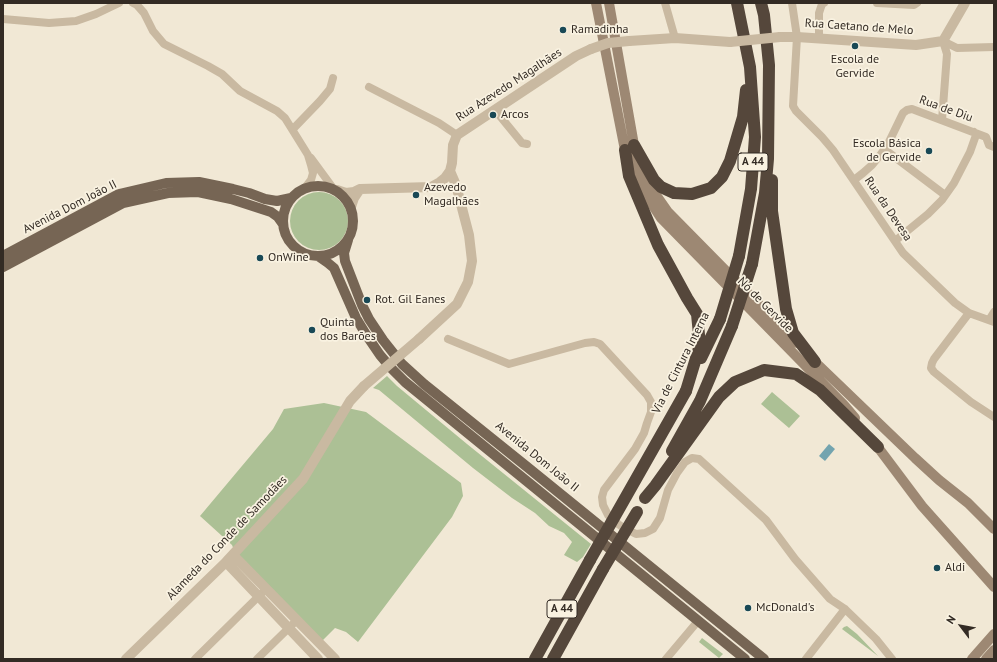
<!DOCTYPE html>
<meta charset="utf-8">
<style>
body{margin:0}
#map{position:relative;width:997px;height:662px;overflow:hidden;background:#f1e8d5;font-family:"PT Sans",sans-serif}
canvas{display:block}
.frame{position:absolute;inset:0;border:4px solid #332b24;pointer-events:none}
.north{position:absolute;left:941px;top:606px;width:40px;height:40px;-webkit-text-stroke:3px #f9f2e1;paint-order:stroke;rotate:302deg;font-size:11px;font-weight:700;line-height:16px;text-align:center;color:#332b24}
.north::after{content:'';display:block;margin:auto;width:14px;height:18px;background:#332b24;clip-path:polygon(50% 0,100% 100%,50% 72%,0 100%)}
</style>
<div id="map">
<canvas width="997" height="662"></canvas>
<div class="frame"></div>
<div class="north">N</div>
</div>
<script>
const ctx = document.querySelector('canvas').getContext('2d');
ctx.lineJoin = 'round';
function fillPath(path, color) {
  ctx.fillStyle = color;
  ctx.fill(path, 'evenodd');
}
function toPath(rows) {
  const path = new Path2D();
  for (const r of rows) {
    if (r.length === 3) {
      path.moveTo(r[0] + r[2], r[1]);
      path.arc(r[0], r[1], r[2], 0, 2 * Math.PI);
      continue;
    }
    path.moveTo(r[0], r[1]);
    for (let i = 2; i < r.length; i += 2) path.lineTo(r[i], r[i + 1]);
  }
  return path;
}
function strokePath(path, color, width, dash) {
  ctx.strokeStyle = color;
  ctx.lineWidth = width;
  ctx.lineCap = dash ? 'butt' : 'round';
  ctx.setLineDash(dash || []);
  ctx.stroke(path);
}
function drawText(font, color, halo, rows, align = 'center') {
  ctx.font = font + ' "PT Sans",sans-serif';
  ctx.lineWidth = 3.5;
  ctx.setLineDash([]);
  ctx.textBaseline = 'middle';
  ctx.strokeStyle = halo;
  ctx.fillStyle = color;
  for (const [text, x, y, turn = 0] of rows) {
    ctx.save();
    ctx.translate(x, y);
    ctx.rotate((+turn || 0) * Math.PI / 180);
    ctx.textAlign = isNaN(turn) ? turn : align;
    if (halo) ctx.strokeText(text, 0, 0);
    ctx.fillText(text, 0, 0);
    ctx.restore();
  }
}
const green = toPath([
 [319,221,29],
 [387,376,397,386,467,444,591,544,583,557,577,562,564,555,572,542,564,533,549,526,535,513,512,498,473,468,379,390,373,388],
 [772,392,800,416,789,428,761,404],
 [324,403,366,412,461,483,463,496,452,517,358,642,346,632,335,628,322,641,240,565,232,545,200,516,273,429,284,409],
 [847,626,857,634,878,656,842,629,844,627],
 [702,638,723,654,719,658,699,642]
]);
const water = toPath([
 [829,444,835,449,825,461,819,456]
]);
const minor = toPath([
 [133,3,137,5,144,13,153,31,164,44,208,66,222,74,240,91,277,111,285,118,308,155,311,165,313,173,311,180,305,188],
 [665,3,675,38],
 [792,3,797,37,793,106,796,111,822,137,833,150,903,253,955,303,969,313,994,322],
 [877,3,914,5,917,3],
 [3,19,49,23,76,21,96,14,119,3],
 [819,38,819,13,822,4,824,3],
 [943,41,957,48,994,47],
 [369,87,439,123,457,135],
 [495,110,522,143,527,144],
 [942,120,947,54,943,41],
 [293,129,320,101,330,89,333,78],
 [884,149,945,195],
 [311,158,333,188],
 [854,180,863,173,872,165,881,154,888,144,903,113,907,110,912,109,986,137,989,145,994,147],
 [895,241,928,214,942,200,954,183,970,152,976,135,974,132],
 [969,313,934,359,932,363,931,368,934,372,971,402,994,417],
 [989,320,994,312],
 [448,339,509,364,585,343,594,342,600,344,647,395,651,402,651,412,647,423,644,433,635,449,604,490,602,497,603,505,608,515,618,524,624,528,636,534,645,533,653,529,660,518,668,490,677,473,685,462,692,458,699,459,766,520,795,559,830,599,845,609,876,639,892,659],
 [195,659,263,592],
 [257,659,297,620],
 [666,659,698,621],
 [806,659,845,609]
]);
const tertiary = toPath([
 [780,37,797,37,916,45,943,41,965,3],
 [629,41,675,38,730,42],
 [337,190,346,193,354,192,360,189,431,187,440,182,445,178,450,171,452,163,453,145,457,135,576,56,591,49],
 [351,207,354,198,360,189],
 [419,339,457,304,468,282,472,261,469,235,456,185,450,171],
 [233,555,335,659],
 [226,562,318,659],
 [126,659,226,562,303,479,350,401,364,386]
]);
const secondary = toPath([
 [596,3,625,150,640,186,661,218,844,405,855,418],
 [609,3,634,145,638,162,647,182,668,212,797,343],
 [811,358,915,458,939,480,968,503,994,529],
 [874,442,922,506,994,587],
 [972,659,994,634],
 [986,659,994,650]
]);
const primary = toPath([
 [318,221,35],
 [348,240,344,253,345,261,362,305,369,319,383,340,402,364,424,384,526,466,764,659],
 [3,256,119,194,166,183,199,182,233,189,249,193,265,199,277,201,291,198],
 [318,256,328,263,334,268,356,318,367,336,380,355,391,368,405,382,745,659],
 [3,267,123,203,168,193,198,192,231,199,271,212,278,217,283,224]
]);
const motorway = toPath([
 [737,3,750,67,755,137,751,189,739,256],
 [634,145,654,180,661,187,674,193,692,194,711,188,722,177,730,161,743,117,746,90],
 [625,150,629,176,658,245,687,298,697,314,700,345,686,391],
 [772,180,772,211,786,309,793,333,815,362],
 [752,264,765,193,768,159,769,65,764,15,761,3],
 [701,358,720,319],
 [672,451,700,401,732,326],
 [645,498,655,486,719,397,735,382,764,370,796,374,820,390,878,447],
 [535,659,590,560],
 [553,659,603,569]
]);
const tertiaryBridge = toPath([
 [730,42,780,37],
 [591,49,608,43,629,41],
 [364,386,419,339]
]);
const motorwayBridge = toPath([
 [720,319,739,256],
 [732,326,752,264],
 [590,560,686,391],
 [603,569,637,512]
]);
const markers = [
 [563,30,4,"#194956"],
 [855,46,4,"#194956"],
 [493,115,4,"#194956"],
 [929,151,4,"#194956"],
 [416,195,4,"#194956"],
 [260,258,4,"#194956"],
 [367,300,4,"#194956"],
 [312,330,4,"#194956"],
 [937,568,4,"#194956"],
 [748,608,4,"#194956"]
];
const shields = [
 [753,162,30],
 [562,609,30]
];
const shieldNames = [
 ["A 44",753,162],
 ["A 44",562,609]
];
const streetNames = [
 ["Rua Caetano de Melo",859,27,4],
 ["Rua Azevedo Magalhães",509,85,-33],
 ["Rua de Diu",946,109,20],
 ["Avenida Dom João II",70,207,-27],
 ["Rua da Devesa",888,209,56],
 ["Nó de Gervide",765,305,45],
 ["Via de Cintura Interna",681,363,-63],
 ["Avenida Dom João II",537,457,39],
 ["Alameda do Conde de Samodães",227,538,-46]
];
const poiNames = [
 ["Ramadinha",571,30],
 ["Escola de",855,60,"center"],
 ["Gervide",855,74,"center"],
 ["Arcos",501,115],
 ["Escola Básica",921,144,"right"],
 ["de Gervide",921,158,"right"],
 ["Azevedo",424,188],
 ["Magalhães",424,202],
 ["OnWine",268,258],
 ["Rot. Gil Eanes",375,300],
 ["Quinta",320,323],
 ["dos Barões",320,337],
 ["Aldi",945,568],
 ["McDonald's",756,608]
];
fillPath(green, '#acc095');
fillPath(water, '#73a4af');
strokePath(minor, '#c9b9a1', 8);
strokePath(tertiary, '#c9b9a1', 10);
strokePath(secondary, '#9d8873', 10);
strokePath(primary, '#766554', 10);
strokePath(motorway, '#55473b', 12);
strokePath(tertiaryBridge, '#c9b9a1', 10);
strokePath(motorwayBridge, '#55473b', 12);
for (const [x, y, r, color] of markers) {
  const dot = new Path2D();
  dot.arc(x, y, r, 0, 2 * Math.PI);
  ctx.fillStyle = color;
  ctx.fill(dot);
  strokePath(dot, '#f9f2e1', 1.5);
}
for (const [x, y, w] of shields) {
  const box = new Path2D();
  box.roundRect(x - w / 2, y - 9, w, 18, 3);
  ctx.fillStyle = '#f9f2e1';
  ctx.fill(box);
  strokePath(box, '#332b24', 1);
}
drawText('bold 11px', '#332b24', null, shieldNames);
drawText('12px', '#332b24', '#f9f2e1', streetNames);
drawText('12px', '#332b24', '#f9f2e1', poiNames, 'left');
</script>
